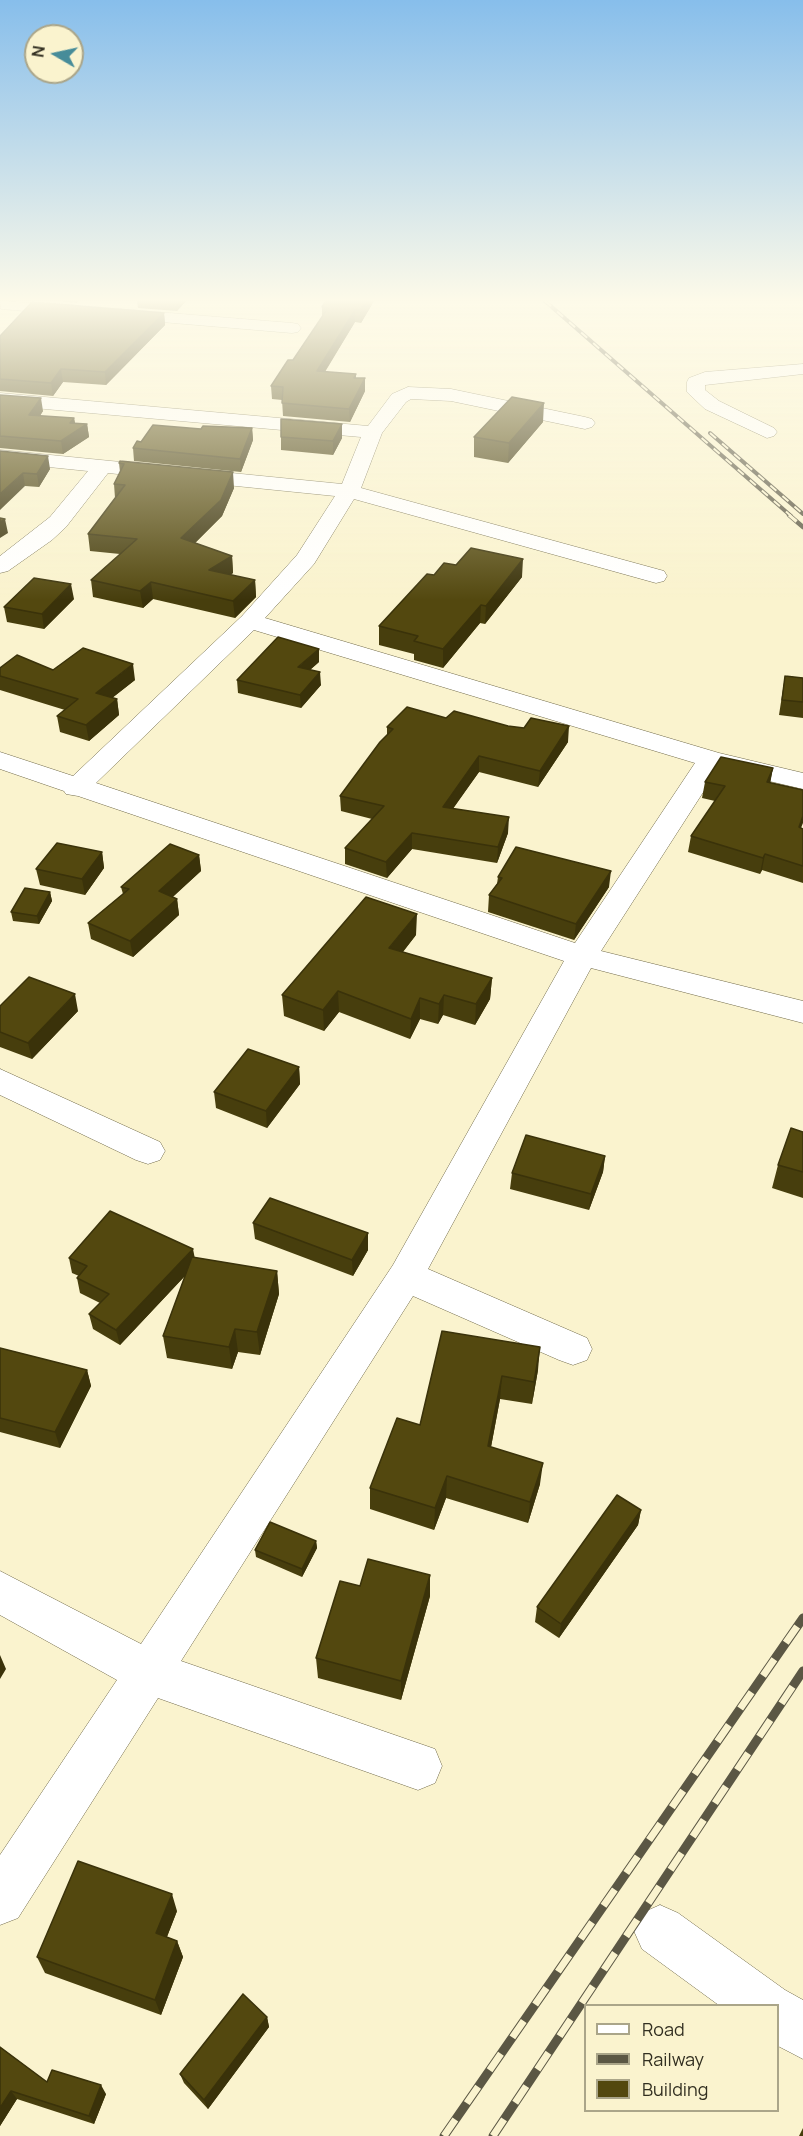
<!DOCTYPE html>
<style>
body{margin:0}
#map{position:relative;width:803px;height:2136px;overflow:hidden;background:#faf3ce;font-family:Manrope,sans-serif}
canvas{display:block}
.legend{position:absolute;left:584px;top:2004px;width:195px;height:108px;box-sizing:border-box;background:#faf3ce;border:2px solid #aaa589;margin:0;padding:8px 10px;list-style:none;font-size:18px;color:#322f21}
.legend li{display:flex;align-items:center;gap:12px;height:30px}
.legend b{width:30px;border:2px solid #aaa589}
.north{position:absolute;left:24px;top:24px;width:60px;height:60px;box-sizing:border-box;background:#faf3ce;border:2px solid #aaa589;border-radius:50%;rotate:279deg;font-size:16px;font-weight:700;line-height:24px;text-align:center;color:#322f21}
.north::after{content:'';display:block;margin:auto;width:21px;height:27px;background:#478c99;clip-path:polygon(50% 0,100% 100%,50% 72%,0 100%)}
</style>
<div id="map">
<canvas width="803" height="2136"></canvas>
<ul class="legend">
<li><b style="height:8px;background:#fff"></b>Road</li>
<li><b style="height:8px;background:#5b5744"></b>Railway</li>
<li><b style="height:16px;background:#53480f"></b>Building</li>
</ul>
<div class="north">N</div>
</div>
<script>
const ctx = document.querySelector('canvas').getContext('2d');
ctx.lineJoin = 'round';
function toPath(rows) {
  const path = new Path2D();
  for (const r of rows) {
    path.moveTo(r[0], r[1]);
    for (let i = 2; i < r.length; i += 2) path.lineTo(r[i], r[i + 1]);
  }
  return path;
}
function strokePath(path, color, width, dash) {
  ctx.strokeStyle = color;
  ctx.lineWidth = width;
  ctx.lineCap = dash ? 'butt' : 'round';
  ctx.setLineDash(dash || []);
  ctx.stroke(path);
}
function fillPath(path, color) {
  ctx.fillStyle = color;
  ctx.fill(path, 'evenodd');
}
const street = toPath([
 [0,301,71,305,77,306,79,310,77,314,71,315,1,309,0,301],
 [120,309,292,323,298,324,301,328,298,332,292,333,114,318,111,314,114,310,120,309],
 [803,364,803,374,705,385,705,390,719,401,774,428,777,432,774,436,767,438,705,409,687,392,687,382,689,378,705,372,803,364],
 [408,387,451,389,585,417,592,419,595,423,592,427,585,429,451,401,411,399,406,402,382,433,361,488,664,571,667,576,664,581,656,583,354,499,314,564,265,618,719,753,803,773,803,789,718,769,601,951,803,1001,803,1023,591,968,428,1269,587,1338,592,1349,587,1360,573,1365,559,1360,413,1296,181,1661,435,1749,442,1766,435,1783,418,1790,158,1698,18,1918,0,1925,0,1855,117,1680,0,1615,0,1571,141,1644,393,1265,564,961,78,796,66,794,64,791,0,769,0,752,73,776,242,616,297,555,335,496,108,473,66,527,52,540,8,571,0,573,0,556,50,517,88,471,0,462,0,450,342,484,361,437,0,405,0,393,368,426,392,394,408,387],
 [254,630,695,763,575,943,96,783,254,630],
 [0,1069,160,1142,165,1151,160,1160,148,1164,136,1160,0,1095,0,1069],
 [660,1905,678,1913,785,1990,803,2000,803,2059,778,2046,778,2006,720,2006,642,1949,634,1931,642,1913,660,1905]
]);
const railFar2 = toPath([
 [545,301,791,516],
 [710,433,803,514]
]);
const railFar1 = toPath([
 [789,515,803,527]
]);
const rail = toPath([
 [444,2136,803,1618],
 [493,2136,803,1671]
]);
const wall = toPath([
 [57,301,78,301,77,303],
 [137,301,186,301,177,311,138,308],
 [374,301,361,323,355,322,325,372,356,374,356,378,365,391,350,422,283,416,282,400,272,399,271,386,293,360,322,317,322,307],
 [164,313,165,325,106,385,63,382,53,396,0,391,0,336],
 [0,395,43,411,40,416,74,418,75,423,87,424,89,437,63,454,0,448],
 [543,422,508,463,474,457,474,437],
 [342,424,342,438,333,455,281,450,281,437],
 [252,428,253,440,241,472,134,461,133,448,141,442,201,429],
 [0,451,50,469,39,487,25,486],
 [120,461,234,488,222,516,195,543,232,556,233,573,230,575,255,580,256,597,235,618,153,599,143,608,93,597,91,580,120,554,90,551,88,534,115,498,114,484,120,472,119,463],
 [434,575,522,577,485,624,480,623,443,668,414,660,414,654,379,645,379,626],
 [74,599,44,629,7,622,4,607],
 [319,662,310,670,321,685,301,708,238,693,237,680],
 [0,668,53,670,135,680,112,698,117,699,119,715,89,741,60,732,57,716,65,710,0,690],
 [785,676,803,678,803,718,779,715],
 [446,718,508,726,568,742,538,787,479,772,453,808,508,833,497,863,412,849,387,878,345,864,345,848,372,819,341,811,340,796,387,735,387,727],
 [773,768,770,782,801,828,803,829,803,883,762,870,760,874,688,852,691,836,715,801,702,798,705,782],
 [102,852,104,868,85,895,40,885,36,869],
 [199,855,201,871,172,897,177,899,179,915,133,957,91,939,88,923,123,894,121,887],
 [498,877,609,887,574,940,488,912,489,895,497,884],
 [50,892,52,901,39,924,13,921,11,912],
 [416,935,403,952,492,978,490,999,475,1025,443,1015,438,1024,420,1019,410,1039,339,1012,324,1031,284,1016,282,995],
 [0,1006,78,1011,32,1059,0,1047],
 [299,1067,300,1084,267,1128,216,1108,214,1092],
 [803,1132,803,1198,772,1188,778,1165],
 [605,1156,603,1172,589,1210,510,1189,512,1173],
 [253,1223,368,1233,368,1250,353,1276,255,1239],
 [69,1258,195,1258,277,1271,279,1294,260,1355,238,1352,232,1369,167,1358,163,1336,185,1276,120,1345,93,1329,89,1314,100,1303,80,1293,77,1278,79,1276,72,1273],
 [442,1331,538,1370,532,1404,500,1399,491,1447,540,1484,528,1523,446,1498,434,1530,370,1509,370,1488,420,1425],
 [0,1348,87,1370,91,1386,60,1448,0,1432],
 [641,1510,638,1525,559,1638,535,1622,537,1607],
 [316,1541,317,1548,302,1577,256,1557,255,1550],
 [360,1586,430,1596,401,1700,318,1678,316,1658],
 [177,1911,167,1937,177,1941,183,1957,161,2015,45,1973,37,1957],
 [267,2017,269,2027,208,2109,184,2083,180,2074],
 [0,2047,47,2082,106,2094,94,2124,17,2099,0,2126],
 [803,2128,803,2136,799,2136]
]);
const shadedWall = toPath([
 [176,301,186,301,177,311],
 [366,301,374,301,361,323,360,310],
 [355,310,355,322,317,384,317,371],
 [164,313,165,325,106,385,105,372],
 [61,369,63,382,53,396,51,383],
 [365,378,365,391,350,422,349,409],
 [41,398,43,411,31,428,29,415],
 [544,403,543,422,508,463,509,443],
 [74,418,76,430,87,424,89,437,63,454,61,441],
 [342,424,342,438,333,455,333,441],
 [252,428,253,440,241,472,240,459],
 [48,456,50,469,39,487,37,474],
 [233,472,234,488,222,516,183,555,181,538],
 [23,473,25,486,0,510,0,494],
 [5,519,8,533,0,538,0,522],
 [232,556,233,573,211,587,209,570],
 [523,559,522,577,485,624,486,606],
 [255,580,256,597,235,618,233,601],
 [151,582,153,599,143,608,140,591],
 [71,584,74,599,44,629,42,614],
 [481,605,480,623,443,668,443,649],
 [319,649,319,662,298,680,298,667],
 [133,664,135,680,98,709,96,693],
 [320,672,321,685,301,708,300,695],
 [117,699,119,715,89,741,86,725],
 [569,726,568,742,538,787,540,771],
 [479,756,479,772,443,823,443,807],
 [773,768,770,784,767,782],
 [803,816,803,823,795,843,799,827],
 [509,817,508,833,497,863,498,847],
 [412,833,412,849,387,878,386,862],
 [102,852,104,868,85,895,82,879],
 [765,854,762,870,760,874,763,858],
 [199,855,201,871,161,908,159,891],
 [611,871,609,887,574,940,576,924],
 [50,892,52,901,39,924,37,916],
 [177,899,179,915,133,957,130,941],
 [417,914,416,935,389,969,389,948],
 [492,978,490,999,475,1025,476,1004],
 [338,991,339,1012,324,1031,323,1010],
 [75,994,78,1011,32,1059,28,1043],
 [444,995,443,1015,438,1024,439,1004],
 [420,998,420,1019,410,1039,411,1019],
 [299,1067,300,1084,267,1128,266,1111],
 [605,1156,603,1172,589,1210,591,1194],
 [368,1233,368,1250,353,1276,352,1260],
 [193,1249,196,1264,120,1345,116,1330],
 [277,1271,279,1294,260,1355,257,1332],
 [235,1329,238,1352,232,1369,229,1347],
 [540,1347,538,1370,532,1404,534,1382],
 [87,1370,91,1386,60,1448,55,1432],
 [502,1376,500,1399,487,1468,488,1446],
 [543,1463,540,1484,528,1523,530,1502],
 [447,1476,446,1498,434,1530,435,1508],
 [641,1510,638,1525,559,1638,561,1624],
 [316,1541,317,1548,302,1577,302,1569],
 [430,1575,430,1596,401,1700,401,1681],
 [0,1655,6,1669,0,1679],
 [172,1894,177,1911,162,1949,156,1933],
 [177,1941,183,1957,161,2015,155,2000],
 [267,2017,269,2027,208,2109,204,2100],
 [101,2085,106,2094,94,2124,89,2116],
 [11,2091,17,2099,0,2126,0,2108]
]);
const building = toPath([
 [326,301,366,301,360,310,355,310,317,371,356,374,354,378,365,378,349,409,282,403,283,387,271,386,288,360,293,360,328,308,322,307,326,301],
 [32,302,164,313,105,372,61,369,51,383,0,379,0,336,32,302],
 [0,395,41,398,29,415,74,418,70,423,87,424,61,441,0,436,0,395],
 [512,397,544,403,509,443,474,437,512,397],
 [281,419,342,424,333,441,281,437,281,419],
 [153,425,201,429,203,426,252,428,240,459,133,448,137,441,141,442,153,425],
 [0,451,48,456,37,474,23,473,0,494,0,451],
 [120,461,233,472,221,500,181,538,232,556,209,570,255,580,233,601,151,582,140,591,91,580,137,539,88,534,125,485,114,484,124,464,119,463,120,461],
 [0,518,5,519,0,522,0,518],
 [471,548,523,559,486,606,481,605,443,649,414,641,418,636,379,626,427,574,434,575,444,563,456,565,471,548],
 [34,578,71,584,42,614,4,607,34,578],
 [278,637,319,649,298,667,320,672,300,695,237,680,278,637],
 [83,648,133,664,96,693,117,699,86,725,57,716,78,699,0,676,0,668,17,655,53,670,83,648],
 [785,676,803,678,803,702,782,700,785,676],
 [407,707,446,718,454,711,508,726,524,728,531,718,569,726,540,771,479,756,443,807,509,817,498,847,412,833,386,862,345,848,384,806,340,796,380,742,393,729,387,727,407,707],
 [721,757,773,768,767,782,803,790,803,816,799,827,803,829,803,866,765,854,763,858,691,836,725,786,705,782,721,757],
 [57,843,102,852,82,879,36,869,57,843],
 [170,844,199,855,159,891,177,899,130,941,88,923,129,889,121,887,170,844],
 [516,847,611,871,576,924,489,895,502,878,498,877,516,847],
 [25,888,50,892,37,916,11,912,25,888],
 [366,897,417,914,389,948,492,978,476,1004,444,995,439,1004,420,998,411,1019,338,991,323,1010,282,995,366,897],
 [29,977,75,994,28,1043,0,1032,0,1006,29,977],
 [248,1049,299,1067,266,1111,214,1092,248,1049],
 [791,1128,803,1132,803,1172,778,1165,791,1128],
 [526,1135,605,1156,591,1194,512,1173,526,1135],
 [270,1198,368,1233,352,1260,253,1223,270,1198],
 [110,1211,193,1249,116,1330,89,1314,109,1294,77,1278,87,1266,69,1258,110,1211],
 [192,1257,277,1271,257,1332,235,1329,229,1347,163,1336,192,1257],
 [442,1331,540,1347,534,1382,502,1376,488,1446,543,1463,530,1502,447,1476,435,1508,370,1488,397,1418,420,1425,442,1331],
 [0,1348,87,1370,55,1432,0,1418,0,1348],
 [617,1495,641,1510,561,1624,537,1607,617,1495],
 [270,1522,316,1541,302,1569,255,1550,270,1522],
 [368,1559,430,1575,401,1681,316,1658,340,1581,360,1586,368,1559],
 [78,1861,172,1894,156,1933,177,1941,155,2000,37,1957,78,1861],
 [243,1994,267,2017,204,2100,180,2074,243,1994],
 [0,2047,47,2082,52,2070,101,2085,89,2116,11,2091,0,2108,0,2047]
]);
strokePath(street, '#726b4b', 1);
fillPath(street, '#fff');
strokePath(railFar2, '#5b5744', 4);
strokePath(railFar1, '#5b5744', 4.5);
strokePath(rail, '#5b5744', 9);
strokePath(railFar2, '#faf3ce', 2, [8]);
strokePath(railFar1, '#faf3ce', 3, [10]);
strokePath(rail, '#faf3ce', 7, [20]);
fillPath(wall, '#473e0d');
fillPath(shadedWall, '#3a320a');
fillPath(building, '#53480f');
strokePath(building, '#3a320a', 1.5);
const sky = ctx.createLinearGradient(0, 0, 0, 600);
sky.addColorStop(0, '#87beeb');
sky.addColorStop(0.5, '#fdfae9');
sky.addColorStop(1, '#fdfae900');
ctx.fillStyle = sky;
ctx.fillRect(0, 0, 803, 600);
</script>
